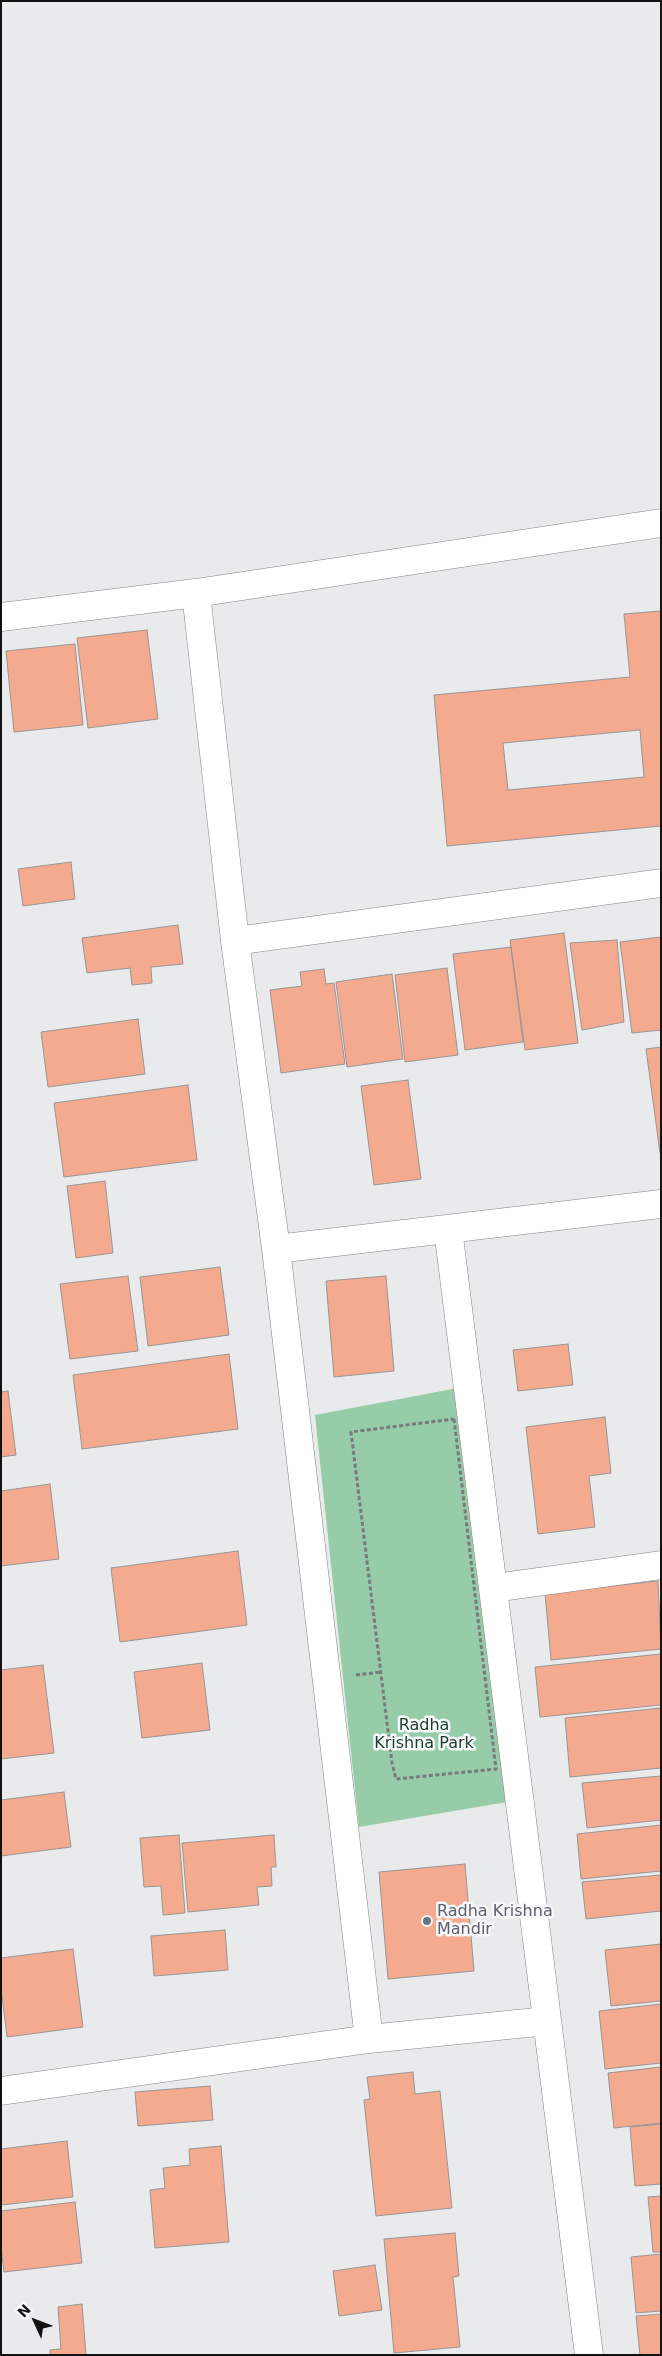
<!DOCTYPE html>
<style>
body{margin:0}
#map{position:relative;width:662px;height:2356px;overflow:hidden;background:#e9eaec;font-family:"DejaVu Sans",sans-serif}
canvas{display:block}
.frame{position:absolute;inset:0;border:2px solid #121213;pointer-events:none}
.north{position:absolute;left:10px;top:2296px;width:50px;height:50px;-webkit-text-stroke:4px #f6f8fa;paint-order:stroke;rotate:313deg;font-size:14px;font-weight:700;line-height:20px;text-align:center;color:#121213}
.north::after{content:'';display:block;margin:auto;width:18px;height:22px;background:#121213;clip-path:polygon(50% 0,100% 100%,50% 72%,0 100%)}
</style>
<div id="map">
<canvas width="662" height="2356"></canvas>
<div class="frame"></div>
<div class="north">N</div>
</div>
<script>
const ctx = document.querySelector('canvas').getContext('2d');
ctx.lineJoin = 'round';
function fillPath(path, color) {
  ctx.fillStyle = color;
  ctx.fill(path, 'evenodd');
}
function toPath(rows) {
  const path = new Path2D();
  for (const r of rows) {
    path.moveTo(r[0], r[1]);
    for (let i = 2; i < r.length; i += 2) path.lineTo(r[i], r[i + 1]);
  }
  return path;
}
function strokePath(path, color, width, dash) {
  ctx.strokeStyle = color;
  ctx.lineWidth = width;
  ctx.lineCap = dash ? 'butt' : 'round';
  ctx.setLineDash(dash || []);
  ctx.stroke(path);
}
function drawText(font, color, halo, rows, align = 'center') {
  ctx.font = font + ' "DejaVu Sans",sans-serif';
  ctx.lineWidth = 5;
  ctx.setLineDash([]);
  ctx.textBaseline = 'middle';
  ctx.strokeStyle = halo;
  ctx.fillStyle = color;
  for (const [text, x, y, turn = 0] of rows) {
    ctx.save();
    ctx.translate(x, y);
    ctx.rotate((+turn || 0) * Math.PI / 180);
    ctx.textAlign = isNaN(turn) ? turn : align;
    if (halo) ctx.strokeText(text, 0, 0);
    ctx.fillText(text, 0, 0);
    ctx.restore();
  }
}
const green = toPath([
 [458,1388,507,1802,359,1827,315,1415]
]);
const building = toPath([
 [661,611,661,826,447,846,434,695,630,677,624,614,661,611],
 [640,730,644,777,508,790,503,743,640,730],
 [147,630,158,719,88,728,77,638,147,630],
 [75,644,83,725,14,732,6,651,75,644],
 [71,862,75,899,23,906,18,869,71,862],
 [178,925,183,964,151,967,152,983,132,985,130,968,87,973,82,938,178,925],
 [564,933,578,1043,525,1050,510,940,564,933],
 [661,937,661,1030,632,1033,620,942,661,937],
 [617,940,624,1022,582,1030,570,943,617,940],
 [511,947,523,1042,465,1050,453,954,511,947],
 [447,968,458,1055,405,1062,395,975,447,968],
 [324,969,326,984,334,983,345,1064,281,1073,270,990,302,986,300,972,324,969],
 [392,974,403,1059,347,1067,336,982,392,974],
 [138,1019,145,1074,48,1087,41,1032,138,1019],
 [661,1047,661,1153,660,1153,646,1049,661,1047],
 [408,1080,421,1179,374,1185,361,1086,408,1080],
 [188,1085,197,1160,64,1177,54,1103,188,1085],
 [105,1181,113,1253,76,1258,67,1186,105,1181],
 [220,1267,229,1335,148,1346,140,1277,220,1267],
 [128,1276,138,1351,70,1359,60,1284,128,1276],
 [386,1276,394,1371,334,1377,326,1281,386,1276],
 [568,1344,573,1385,518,1391,513,1350,568,1344],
 [229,1354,238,1429,82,1449,73,1375,229,1354],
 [8,1391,16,1455,1,1457,1,1392,8,1391],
 [605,1417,611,1473,589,1476,595,1527,538,1534,526,1427,605,1417],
 [50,1484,59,1559,1,1566,1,1491,50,1484],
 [238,1551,247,1625,120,1642,111,1568,238,1551],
 [658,1581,661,1649,551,1660,545,1593,658,1581],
 [661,1654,661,1705,540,1717,535,1667,661,1654],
 [202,1663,210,1730,142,1738,134,1672,202,1663],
 [43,1665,54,1753,1,1759,1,1670,43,1665],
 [661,1708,661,1768,570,1777,565,1718,661,1708],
 [661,1776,661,1820,587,1828,582,1783,661,1776],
 [64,1792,71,1847,1,1856,1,1800,64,1792],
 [661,1825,661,1871,581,1879,577,1834,661,1825],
 [179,1835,185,1913,163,1915,161,1886,144,1887,140,1838,179,1835],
 [274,1835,276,1867,271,1867,272,1886,257,1887,259,1905,188,1912,182,1843,274,1835],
 [465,1864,474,1971,388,1979,379,1872,465,1864],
 [661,1875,661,1911,586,1919,582,1882,661,1875],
 [225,1930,228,1970,154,1976,151,1936,225,1930],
 [661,1944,661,2001,611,2006,605,1950,661,1944],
 [73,1949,83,2027,7,2037,1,1988,1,1958,73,1949],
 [661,2004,661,2063,605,2069,599,2011,661,2004],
 [661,2067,661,2123,614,2128,608,2073,661,2067],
 [413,2072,415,2094,440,2091,452,2208,376,2216,364,2100,370,2099,367,2077,413,2072],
 [210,2086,213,2120,138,2126,135,2092,210,2086],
 [661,2124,661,2184,635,2186,630,2127,661,2124],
 [67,2141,73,2197,1,2205,1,2149,67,2141],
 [221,2146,229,2242,155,2248,150,2190,165,2188,163,2168,190,2165,189,2149,221,2146],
 [661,2196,661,2252,653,2252,648,2197,661,2196],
 [75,2202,82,2263,4,2272,1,2247,1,2211,75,2202],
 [455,2233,459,2276,453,2277,460,2347,394,2353,384,2239,455,2233],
 [661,2254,661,2311,636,2313,631,2257,661,2254],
 [375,2265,382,2310,339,2316,333,2271,375,2265],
 [82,2304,86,2355,50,2355,50,2350,61,2349,58,2307,82,2304],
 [661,2314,661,2355,640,2355,636,2316,661,2314]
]);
const path = toPath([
 [454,1419,496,1769,396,1779,392,1763,351,1432,454,1419],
 [356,1675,381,1672]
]);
const street = toPath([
 [196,593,235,941,276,1249,369,2039],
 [1,617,196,593,661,523],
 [235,941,661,883],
 [448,1229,589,2355],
 [276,1249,661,1204],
 [494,1588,661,1565],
 [1,2091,369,2039,547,2021]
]);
const markers = [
 [427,1921,5,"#6b7280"]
];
const parkNames = [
 ["Radha",424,1726],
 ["Krishna Park",424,1744]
];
const worshipNames = [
 ["Radha Krishna",437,1912],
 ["Mandir",437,1930]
];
fillPath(green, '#96cca7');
fillPath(building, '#f4aa8f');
strokePath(building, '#989595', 1);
strokePath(street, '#828485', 29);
strokePath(path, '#797a7b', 3, [4, 2.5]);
strokePath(street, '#fff', 28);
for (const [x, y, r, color] of markers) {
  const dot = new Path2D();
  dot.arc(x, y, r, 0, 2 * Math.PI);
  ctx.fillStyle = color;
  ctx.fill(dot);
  strokePath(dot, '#f6f8fa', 2);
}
drawText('16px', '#1a3f28', '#f6f8fa', parkNames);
drawText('16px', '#5b616d', '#f6f8fa', worshipNames, 'left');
</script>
